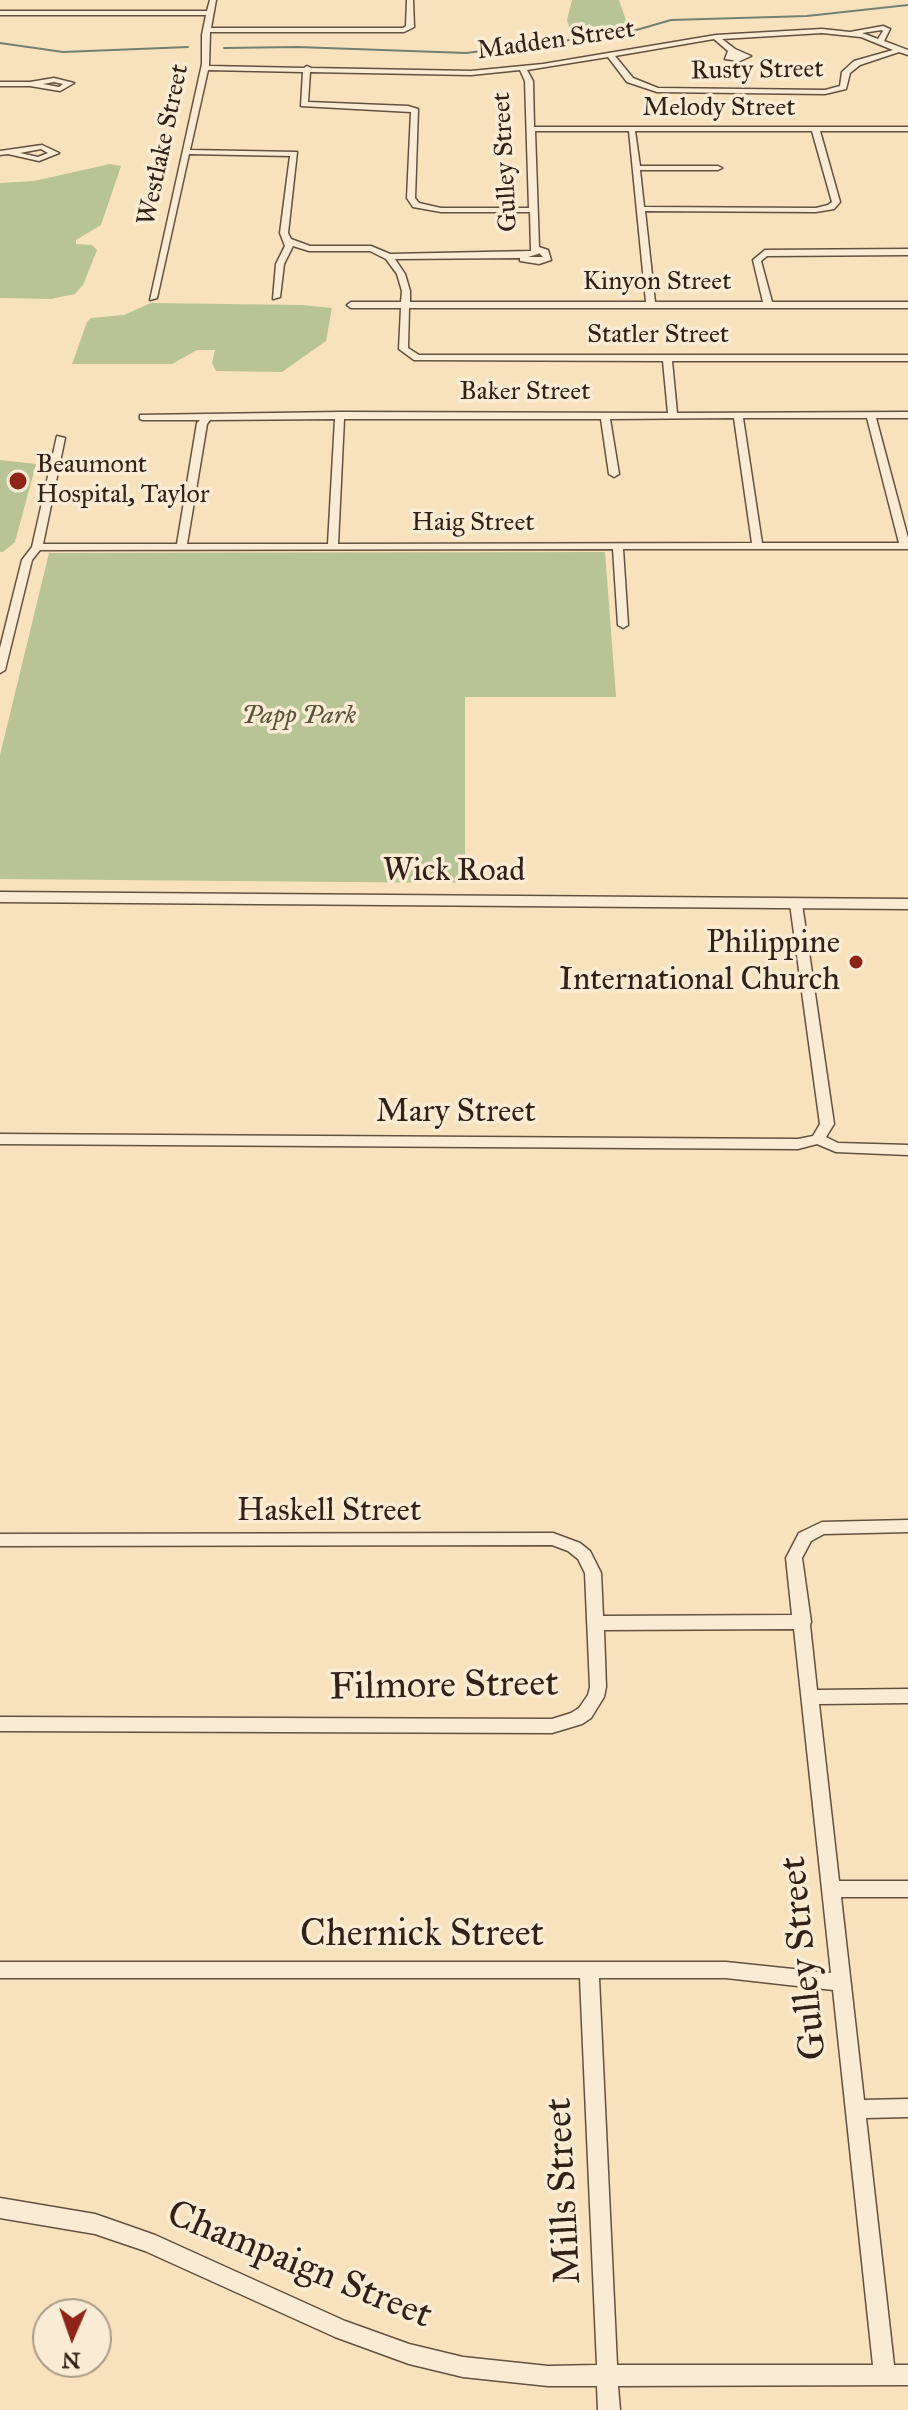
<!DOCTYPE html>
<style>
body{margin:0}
#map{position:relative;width:908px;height:2410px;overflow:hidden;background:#f8e2bd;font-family:"IM FELL Great Primer",serif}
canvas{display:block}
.north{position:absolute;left:32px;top:2298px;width:80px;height:80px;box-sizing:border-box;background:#faecd4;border:2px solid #aa9b88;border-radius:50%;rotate:182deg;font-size:22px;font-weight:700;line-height:32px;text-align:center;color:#312116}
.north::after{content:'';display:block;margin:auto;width:28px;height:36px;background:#8f2418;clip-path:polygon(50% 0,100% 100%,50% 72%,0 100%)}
</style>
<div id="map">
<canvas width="908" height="2410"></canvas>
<div class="north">N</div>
</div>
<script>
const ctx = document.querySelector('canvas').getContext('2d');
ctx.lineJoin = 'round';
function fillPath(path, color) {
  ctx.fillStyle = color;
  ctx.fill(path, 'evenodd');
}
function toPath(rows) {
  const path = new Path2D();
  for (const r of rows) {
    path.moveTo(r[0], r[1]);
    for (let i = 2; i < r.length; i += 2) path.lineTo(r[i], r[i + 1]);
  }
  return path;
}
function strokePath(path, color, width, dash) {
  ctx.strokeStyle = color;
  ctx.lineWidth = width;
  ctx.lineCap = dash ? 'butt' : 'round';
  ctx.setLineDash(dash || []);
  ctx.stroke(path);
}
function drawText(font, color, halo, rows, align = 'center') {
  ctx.font = font + ' "IM FELL Great Primer",serif';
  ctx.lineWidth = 7;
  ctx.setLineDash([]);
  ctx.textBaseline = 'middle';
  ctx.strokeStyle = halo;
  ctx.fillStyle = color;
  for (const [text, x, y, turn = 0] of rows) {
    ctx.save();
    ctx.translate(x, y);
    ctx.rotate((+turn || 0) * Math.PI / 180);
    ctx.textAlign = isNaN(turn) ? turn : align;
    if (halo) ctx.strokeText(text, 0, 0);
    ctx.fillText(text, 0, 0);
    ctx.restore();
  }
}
const green = toPath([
 [572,0,619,0,627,23,624,27,571,33,567,20],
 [110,164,121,166,101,225,76,240,76,244,92,245,97,250,83,285,75,294,51,299,0,298,0,183,34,181],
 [151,303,302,305,332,308,326,341,282,372,216,371,212,363,215,350,197,350,172,364,72,364,87,322,91,318,124,315],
 [0,460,36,464,15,542,3,552,0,552],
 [605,552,616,697,465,697,465,883,0,879,0,755,49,553]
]);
const stream = toPath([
 [0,43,63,52,188,47],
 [224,48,298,47,466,53,626,33,671,20,807,16,908,5]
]);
const minor = toPath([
 [210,0,216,0,211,28,403,28,406,26,407,0,413,0,414,27,404,32,210,32,209,66,304,68,307,66,311,68,471,71,543,64,716,35,822,29,850,32,883,26,890,29,884,41,908,50,908,55,899,52,860,65,850,73,846,89,825,94,657,92,627,82,608,57,527,70,533,81,534,127,908,127,908,131,820,131,840,202,834,209,816,212,645,211,655,302,763,302,753,260,765,250,908,249,908,255,767,256,761,261,772,302,908,302,908,308,409,308,408,348,419,355,908,355,908,361,672,361,677,413,908,412,908,418,876,418,908,538,908,549,623,549,628,625,623,628,618,625,613,549,40,550,32,560,5,670,0,673,0,648,22,560,32,547,57,436,65,438,43,544,177,544,197,423,200,420,143,420,140,419,140,415,340,412,668,413,663,361,414,360,399,349,401,308,351,308,347,305,351,302,401,302,402,291,397,274,386,259,370,251,309,251,293,246,284,264,280,297,273,299,276,264,285,246,280,233,290,156,189,154,157,298,150,300,202,64,202,35,206,15,0,15,0,11,207,11,210,0],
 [882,30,883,31,878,39,862,33,882,30],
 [822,33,861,37,893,50,854,61,842,72,840,86,825,90,658,88,633,78,615,56,714,39,728,51,725,59,740,61,751,56,735,49,722,39,822,33],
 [208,70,303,72,301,106,411,112,407,198,413,207,441,212,530,212,531,251,390,254,371,246,310,246,291,239,288,233,297,152,190,150,208,70],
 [520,70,525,81,529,208,441,208,419,203,415,198,418,109,408,106,308,102,310,72,471,75,520,70],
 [535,131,629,131,646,302,410,302,410,291,405,274,395,259,520,258,520,261,539,264,551,260,548,250,539,247,535,131],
 [635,131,812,131,832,202,828,205,816,208,644,207,640,170,718,170,722,168,718,166,640,166,635,131],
 [539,253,543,257,528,257,538,254,539,253],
 [734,418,752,543,338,544,344,419,601,419,609,474,614,477,619,474,610,419,734,418],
 [743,418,867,418,899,543,762,543,743,418],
 [335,419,328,544,187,544,207,424,210,420,335,419],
 [54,78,74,83,60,91,30,86,0,86,0,82,30,82,54,78],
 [54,82,63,84,59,87,43,84,54,82],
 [42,145,59,153,39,161,8,154,0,155,0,151,42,145],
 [41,149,48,153,38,157,20,153,41,149],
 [796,900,802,904,834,1124,826,1137,838,1143,908,1145,908,1155,836,1152,817,1144,798,1149,0,1144,0,1134,798,1139,813,1136,820,1124,790,904,796,900],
 [908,1520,908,1532,824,1534,811,1541,802,1558,811,1622,810,1625,817,1690,908,1689,908,1703,819,1704,839,1881,908,1881,908,1897,841,1897,864,2100,908,2099,908,2117,866,2118,894,2365,908,2365,908,2385,618,2386,620,2410,598,2410,597,2386,548,2386,463,2377,409,2364,335,2337,145,2251,95,2234,0,2218,0,2198,95,2214,155,2235,345,2321,409,2344,463,2357,548,2366,597,2365,580,1978,0,1978,0,1962,726,1962,831,1973,794,1629,604,1630,606,1687,604,1697,591,1718,582,1724,552,1733,0,1731,0,1717,552,1719,571,1713,579,1708,588,1695,590,1687,585,1573,578,1559,568,1551,552,1545,0,1546,0,1534,553,1533,580,1543,590,1551,601,1573,603,1616,792,1615,786,1558,799,1533,822,1522,908,1520],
 [599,1978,726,1978,833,1990,873,2365,617,2365,599,1978]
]);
const tertiary = toPath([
 [0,892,908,899,908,909,0,902,0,892]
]);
const markers = [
 [18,481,10,"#8f2418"],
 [856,962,8,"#8f2418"]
];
const farStreetnames = [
 ["Madden Street",556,41,-8],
 ["Rusty Street",757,71,-1],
 ["Melody Street",719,109],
 ["Westlake Street",164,145,-78],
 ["Gulley Street",506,162,-93],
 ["Kinyon Street",657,283],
 ["Statler Street",658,336],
 ["Baker Street",525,393],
 ["Haig Street",473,524]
];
const farPoinames = [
 ["Beaumont",36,466],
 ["Hospital, Taylor",36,496]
];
const farParknames = [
 ["Papp Park",299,717]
];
const streetNames = [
 ["Wick Road",454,872],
 ["Mary Street",456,1113],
 ["Haskell Street",329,1512]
];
const poiNames = [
 ["Philippine",840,944],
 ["International Church",840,981]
];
const nearStreetnames = [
 ["Filmore Street",444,1687,-1],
 ["Chernick Street",422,1936],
 ["Gulley Street",805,1958,-96],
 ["Mills Street",565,2191,-93],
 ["Champaign Street",299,2266,22]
];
fillPath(green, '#b8c495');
strokePath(stream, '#73806f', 2);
strokePath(minor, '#635140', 3);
strokePath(tertiary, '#635140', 3);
fillPath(minor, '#faecd4');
fillPath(tertiary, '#faecd4');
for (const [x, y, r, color] of markers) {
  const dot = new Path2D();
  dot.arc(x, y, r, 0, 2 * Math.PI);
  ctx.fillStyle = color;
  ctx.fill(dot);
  strokePath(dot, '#faecd4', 3);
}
drawText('26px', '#312116', '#faecd4', farStreetnames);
drawText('26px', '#312116', '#faecd4', farPoinames, 'left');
drawText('italic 26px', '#5a523c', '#faecd4', farParknames);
drawText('32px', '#312116', '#faecd4', streetNames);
drawText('32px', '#312116', '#faecd4', poiNames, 'right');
drawText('38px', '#312116', '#faecd4', nearStreetnames);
</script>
